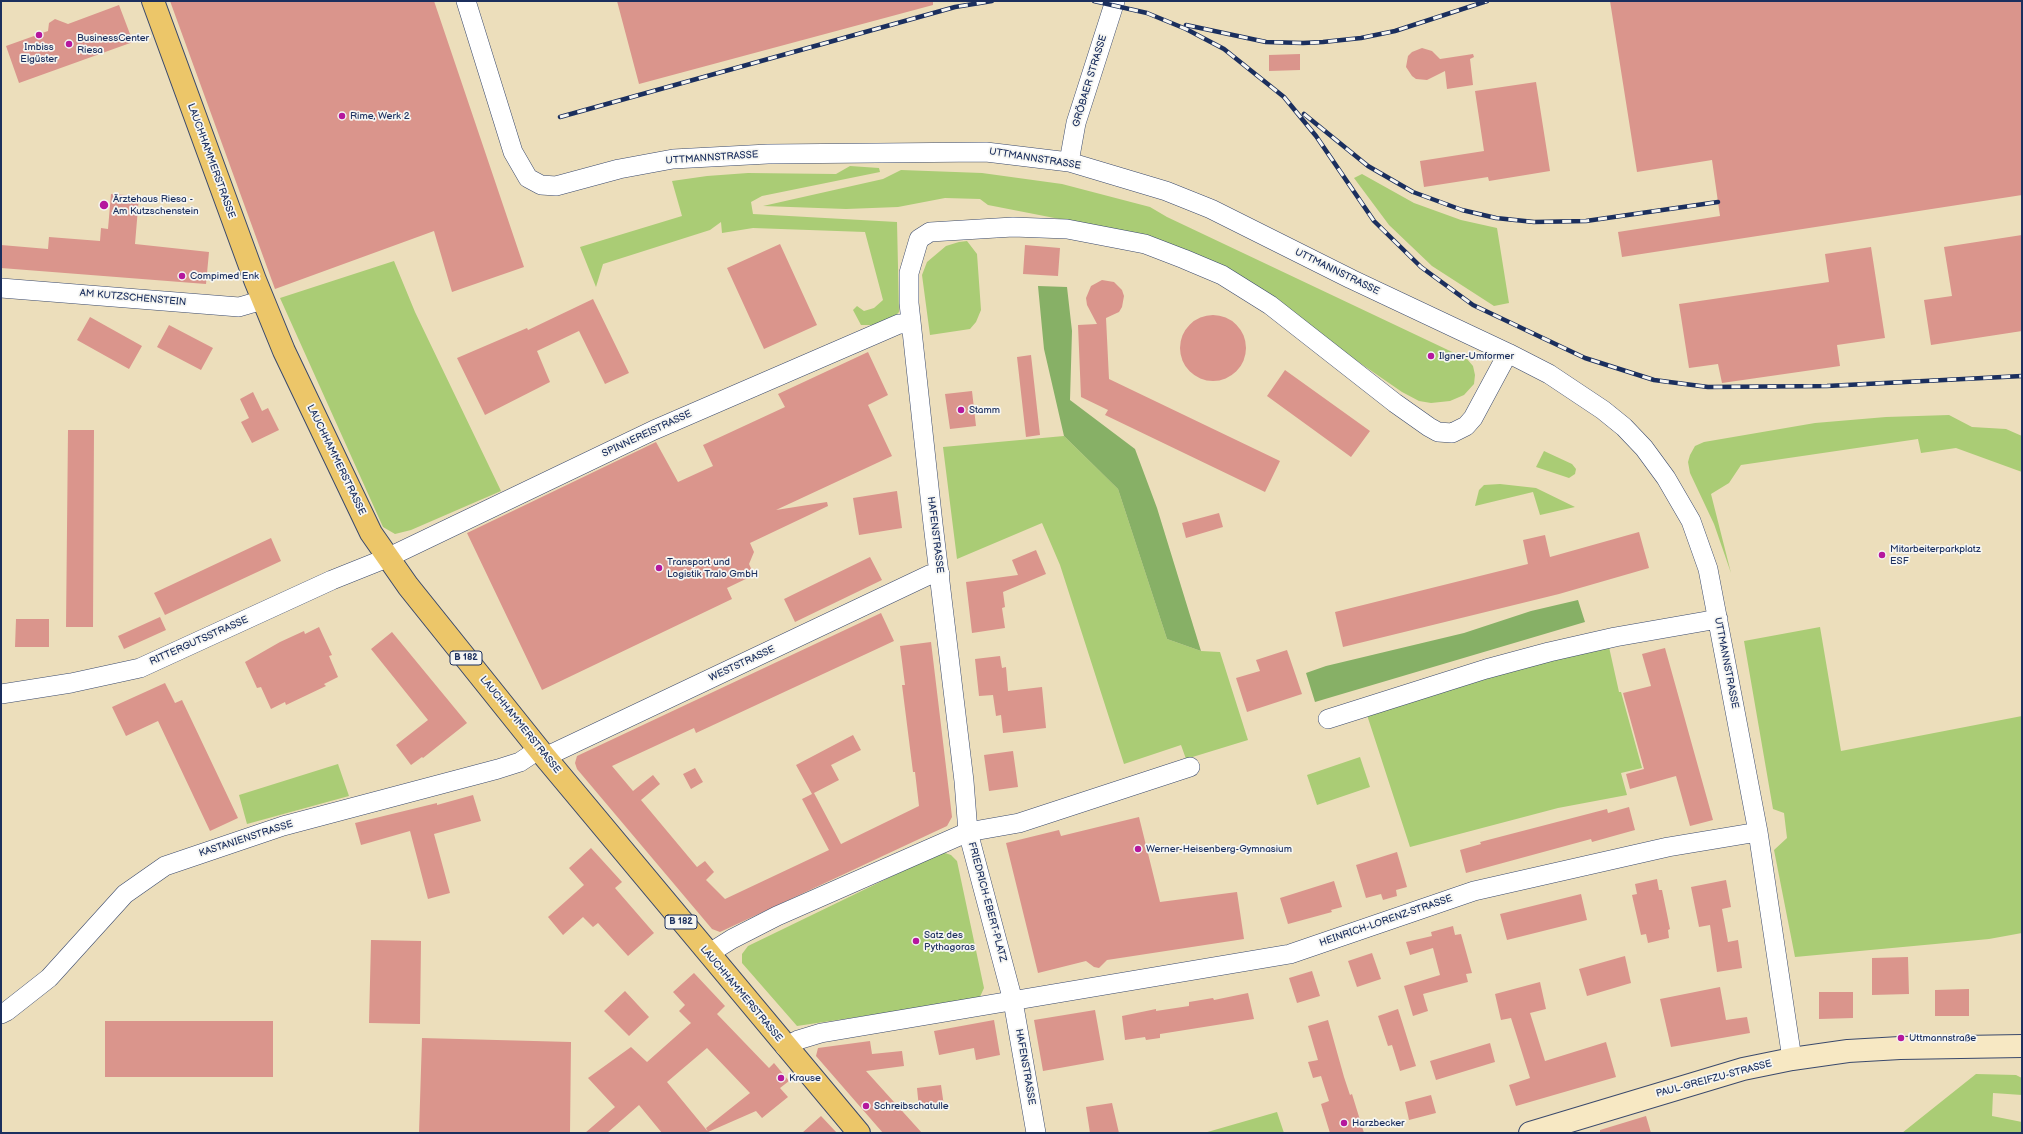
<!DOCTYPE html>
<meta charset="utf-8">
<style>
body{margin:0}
#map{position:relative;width:2023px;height:1134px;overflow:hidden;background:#ecdebb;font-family:"Balsamiq Sans",sans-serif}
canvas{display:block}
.frame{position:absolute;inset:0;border:2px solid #1b2f5e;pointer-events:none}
</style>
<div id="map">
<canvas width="2023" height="1134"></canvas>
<div class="frame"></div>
</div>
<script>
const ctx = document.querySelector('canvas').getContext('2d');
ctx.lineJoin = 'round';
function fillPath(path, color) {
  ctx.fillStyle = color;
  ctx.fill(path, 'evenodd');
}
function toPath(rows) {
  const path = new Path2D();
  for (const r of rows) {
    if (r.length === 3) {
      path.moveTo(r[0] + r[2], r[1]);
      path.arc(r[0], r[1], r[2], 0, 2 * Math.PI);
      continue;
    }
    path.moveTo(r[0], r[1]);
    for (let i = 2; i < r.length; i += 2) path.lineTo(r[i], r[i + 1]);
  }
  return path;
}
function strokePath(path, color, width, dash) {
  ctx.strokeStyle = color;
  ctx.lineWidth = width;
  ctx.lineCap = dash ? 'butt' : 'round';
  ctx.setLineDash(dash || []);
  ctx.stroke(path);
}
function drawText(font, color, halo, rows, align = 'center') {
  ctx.font = font + ' "Balsamiq Sans",sans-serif';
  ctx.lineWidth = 3.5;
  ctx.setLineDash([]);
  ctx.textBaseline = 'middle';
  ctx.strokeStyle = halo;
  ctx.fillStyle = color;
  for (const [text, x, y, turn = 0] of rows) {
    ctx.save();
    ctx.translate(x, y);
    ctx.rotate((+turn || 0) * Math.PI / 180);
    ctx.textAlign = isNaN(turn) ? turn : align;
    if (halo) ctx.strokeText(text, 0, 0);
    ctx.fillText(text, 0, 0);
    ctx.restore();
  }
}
const green = toPath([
 [850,166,879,168,880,172,762,196,751,202,753,214,897,222,899,312,892,320,874,325,861,325,853,310,857,306,864,311,874,308,883,300,865,232,753,228,722,233,721,222,710,230,603,264,596,287,580,247,682,216,672,181,707,176,748,173,836,174],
 [901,170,982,173,1062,184,1150,207,1167,217,1467,359,1473,366,1475,375,1474,384,1464,395,1450,401,1431,403,1419,401,1402,392,1328,341,1280,304,1075,222,988,205,980,199,945,198,898,207,846,209,763,206,883,179],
 [1362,174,1414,203,1461,220,1497,228,1509,303,1494,306,1432,266,1389,225,1354,178],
 [967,241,977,254,981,310,976,322,970,329,930,335,922,275,927,262,946,246,959,242],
 [394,261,415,312,501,491,411,530,395,534,383,527,280,298],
 [1949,415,1972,427,2006,429,2022,436,2022,472,1956,448,1921,453,1918,439,1741,465,1729,483,1711,494,1731,573,1714,524,1690,473,1688,462,1690,455,1695,446,1704,442,1815,423,1886,417],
 [1064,436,1118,489,1167,639,1201,651,1220,652,1248,740,1186,759,1181,745,1124,764,1060,565,1042,523,957,559,943,447],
 [1544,451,1572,464,1576,469,1575,474,1569,478,1536,467],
 [1500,484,1536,488,1575,507,1540,515,1533,492,1475,506,1479,490,1484,485],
 [1820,627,1841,751,2022,716,2022,933,1989,939,1795,957,1774,850,1787,838,1784,813,1773,809,1744,641],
 [1609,647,1619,692,1621,692,1642,768,1621,773,1627,795,1558,808,1410,847,1367,715,1488,675],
 [1360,757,1370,787,1317,805,1307,775],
 [338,764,349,796,247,824,239,795],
 [942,852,951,855,957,861,984,988,979,999,797,1026,742,963,742,954,748,946],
 [1976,1074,2016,1075,2022,1078,2022,1095,1993,1093,1992,1116,2022,1122,2022,1133,1902,1133],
 [1277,1112,1284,1133,1204,1133]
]);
const forest = toPath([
 [1038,286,1067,287,1072,331,1070,400,1135,449,1157,508,1201,651,1167,639,1118,489,1064,436,1044,349],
 [1578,600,1585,622,1315,702,1306,673,1326,666,1464,633,1531,611]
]);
const building = toPath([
 [170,1,434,1,524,267,452,292,434,231,275,289],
 [617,1,933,1,933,5,639,84],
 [1610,1,2022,1,2022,195,1622,257,1618,232,1720,216,1712,160,1637,172],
 [119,5,133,42,19,83,6,46,48,31,49,23,55,19,68,24],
 [1422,48,1432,51,1440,59,1473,54,1474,57,1470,59,1473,85,1447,89,1445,71,1427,80,1416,79,1412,76,1406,67,1408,56,1412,52],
 [1300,54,1300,70,1269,71,1269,55],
 [1536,82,1550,171,1489,181,1488,177,1424,187,1420,161,1484,151,1475,91],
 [111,194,139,196,135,244,209,252,206,284,1,268,1,245,48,249,49,237,100,241,101,228,108,229],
 [2022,235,2022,331,1931,345,1924,300,1952,296,1944,247],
 [780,244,817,325,764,349,727,268],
 [1025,245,1060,248,1058,276,1023,274],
 [1871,247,1885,338,1837,345,1840,366,1722,383,1718,364,1689,368,1679,304,1829,282,1825,254],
 [1102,280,1114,282,1122,290,1124,296,1122,307,1119,312,1106,318,1109,379,1280,461,1265,492,1105,415,1108,410,1081,397,1078,325,1097,324,1087,305,1086,298,1091,286],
 [593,299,629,373,605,384,579,331,537,351,550,382,485,415,457,358,527,328,528,330],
 [1213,348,33],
 [90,317,142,346,129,369,77,340],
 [169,325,213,348,201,370,157,347],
 [868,352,888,395,868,405,892,456,776,510,827,502,828,506,750,543,754,552,749,564,754,575,727,588,732,599,542,690,467,533,656,442,678,482,713,466,703,445,785,407,778,394],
 [1031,355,1040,435,1026,437,1017,357],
 [1285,370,1370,431,1351,457,1267,396],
 [972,391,976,426,950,429,945,394],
 [253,392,262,411,268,408,279,430,252,443,241,422,249,418,240,399],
 [68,430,94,430,93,627,66,627],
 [897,491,902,528,859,535,853,498],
 [1219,513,1223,527,1186,538,1182,523],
 [1639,532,1649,568,1559,594,1343,647,1335,612,1528,564,1523,540,1545,535,1550,557],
 [271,538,281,561,165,615,154,593],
 [1036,550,1046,574,1003,592,1005,607,1002,608,1005,628,972,633,966,582,1018,575,1012,560],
 [870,557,882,580,795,622,784,599],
 [881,613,894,641,696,733,694,728,612,766,633,791,653,775,660,784,641,800,697,867,705,861,714,872,706,880,725,899,829,850,802,799,814,793,841,844,919,806,915,772,913,772,902,685,905,685,900,646,931,642,952,817,947,826,720,932,712,929,577,769,575,763,577,756],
 [160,617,166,630,124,649,118,636],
 [16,619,49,619,49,647,15,647],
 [319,627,332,655,329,656,338,677,324,684,326,686,286,705,285,702,271,709,261,687,257,688,245,662,280,642,304,631,305,634],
 [392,632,467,723,423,758,422,757,411,765,396,745,428,720,371,649],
 [1665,648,1713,820,1690,826,1676,776,1630,789,1626,774,1644,769,1623,693,1651,686,1642,654],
 [1287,650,1302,694,1247,712,1236,678,1260,671,1256,660],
 [1000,656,1002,668,1006,667,1008,691,1042,687,1046,728,1003,733,1001,715,996,716,993,695,979,696,975,659],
 [165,683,175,703,182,700,238,818,210,831,158,721,126,736,112,707],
 [853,735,861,750,831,765,839,780,812,794,796,765],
 [1013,751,1018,787,989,791,984,755],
 [695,768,703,782,691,789,683,774],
 [473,795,481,821,434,834,450,893,428,899,410,831,361,845,355,823,437,803,437,805],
 [1629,807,1635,830,1592,842,1591,839,1466,873,1460,850,1481,844,1480,842,1607,809,1608,813],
 [1139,817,1160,902,1237,892,1244,939,1107,960,1099,968,1094,967,1086,961,1038,973,1006,843,1059,830,1061,836],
 [591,848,622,882,615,888,654,933,628,956,598,923,593,927,583,917,563,935,548,917,584,885,569,868],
 [1397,852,1407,887,1396,890,1397,896,1383,900,1381,894,1366,898,1356,865],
 [1657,879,1659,890,1662,890,1670,929,1668,930,1669,938,1648,943,1646,934,1641,935,1632,895,1637,894,1635,884],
 [1726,880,1731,907,1722,909,1728,942,1738,940,1742,968,1717,972,1710,925,1699,927,1691,887],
 [1334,881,1342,907,1331,910,1332,912,1288,924,1280,898],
 [1581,894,1587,920,1507,940,1500,914],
 [1453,926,1455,935,1461,934,1472,973,1466,974,1468,982,1423,994,1428,1011,1413,1016,1404,986,1440,975,1433,948,1410,955,1406,942,1432,936,1431,932],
 [371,940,421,941,420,1024,369,1023],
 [1372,953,1381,979,1357,987,1348,961],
 [1625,956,1631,983,1587,996,1579,969],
 [1908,957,1909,994,1872,995,1872,958],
 [1312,971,1320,996,1297,1003,1289,978],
 [694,973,725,1006,717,1014,769,1068,774,1063,789,1081,780,1088,788,1097,762,1118,756,1111,708,1132,706,1128,750,1093,707,1048,667,1082,709,1133,662,1133,639,1105,607,1133,585,1133,615,1107,588,1078,631,1047,647,1062,691,1023,679,1011,685,1005,673,992],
 [1540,982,1546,1009,1530,1013,1545,1061,1606,1042,1616,1077,1516,1106,1509,1085,1530,1078,1511,1018,1501,1020,1495,994],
 [1720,987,1726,1020,1747,1017,1750,1033,1671,1047,1660,999],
 [1969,989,1969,1016,1935,1016,1935,990],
 [625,991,649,1017,629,1036,604,1011],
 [1819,992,1853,992,1853,1018,1819,1019],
 [1248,993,1254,1019,1160,1034,1160,1038,1146,1040,1145,1037,1125,1040,1122,1016,1156,1009,1156,1011,1189,1006,1189,1002,1213,998,1214,1000],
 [1398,1009,1416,1066,1400,1071,1392,1045,1388,1046,1378,1016],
 [1095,1010,1104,1060,1043,1071,1034,1020],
 [994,1020,1000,1055,976,1060,974,1048,939,1055,934,1031],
 [1328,1020,1344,1077,1350,1095,1352,1094,1364,1133,1330,1133,1321,1104,1329,1101,1321,1076,1313,1078,1308,1062,1318,1060,1308,1026],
 [105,1021,273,1021,273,1077,105,1077],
 [422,1038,571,1042,570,1133,419,1133],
 [870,1041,872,1054,902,1051,904,1066,866,1071,922,1133,883,1133,816,1056,818,1048],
 [1490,1043,1495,1062,1436,1080,1430,1061],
 [941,1085,944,1106,919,1108,917,1088],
 [1431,1095,1436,1113,1409,1120,1405,1102],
 [1112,1103,1119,1133,1090,1133,1086,1107],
 [821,1116,837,1133,802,1133],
 [1646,1116,1651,1133,1600,1133,1600,1130]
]);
const street = toPath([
 [466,1,513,152,528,178,541,185,556,186,619,169,673,159,768,154,986,152,1069,162,1166,191,1211,209,1351,279,1508,353,1549,374,1603,410,1624,427,1644,448,1666,478,1691,521,1708,569,1758,832,1792,1059],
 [1069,162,1076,123,1115,1],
 [1,288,239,307,263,300],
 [1,694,71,683,140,668,332,580,387,558,654,430,899,324,911,323],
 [1328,719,1486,669,1549,652,1615,637,1718,619],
 [545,757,929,575,940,574],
 [708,954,732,939,777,916,968,832,1019,823,1190,767],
 [1,1014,7,1011,49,978,125,894,165,866,283,826,498,769,520,762,538,750],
 [785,1047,798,1040,821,1033,1290,954,1474,891,1668,847,1758,832],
 [1036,1133,1013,1001,968,832,964,781,933,524,909,303,909,273,919,239,930,232,1013,227,1067,229,1145,244,1184,259,1222,275,1270,305,1395,403,1429,427,1438,432,1452,433,1466,426,1473,418,1508,353]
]);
const secondary = toPath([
 [1530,1133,1743,1069,1792,1059,1848,1051,1900,1048,2022,1046]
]);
const primary = toPath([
 [153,1,255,280,284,351,371,533,408,586,545,757,859,1133]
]);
const rail = toPath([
 [1094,1,1147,13,1186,29,1224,49,1284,97,1316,136,1374,221,1421,267,1473,305,1585,358,1654,380,1708,387,1827,386,2022,376],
 [1186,25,1266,42,1303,43,1323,42,1361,38,1395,31,1487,1],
 [1304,114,1368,166,1413,192,1462,210,1496,218,1534,222,1586,221,1718,202],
 [560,117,955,7,992,1]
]);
const markers = [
 [39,35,4,"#b5179e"],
 [69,44,4,"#b5179e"],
 [342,116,4,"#b5179e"],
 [104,205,5,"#b5179e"],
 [182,276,4,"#b5179e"],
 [1431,356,4,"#b5179e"],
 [961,410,4,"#b5179e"],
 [1882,555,4,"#b5179e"],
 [659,568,4,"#b5179e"],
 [1138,849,4,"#b5179e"],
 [916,941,4,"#b5179e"],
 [1901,1038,4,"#b5179e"],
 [781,1078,4,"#b5179e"],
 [866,1106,4,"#b5179e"],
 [1344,1123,4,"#b5179e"]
];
const shields = [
 [466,658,32],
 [681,922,32]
];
const shieldNames = [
 ["B 182",466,658],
 ["B 182",681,922]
];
const poiNames = [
 ["BusinessCenter",77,38],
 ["Riesa",77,50],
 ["Imbiss",39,47,"center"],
 ["Elgüster",39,59,"center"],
 ["Rime, Werk 2",350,116],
 ["Ärztehaus Riesa -",113,199],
 ["Am Kutzschenstein",113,211],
 ["Compimed Enk",190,276],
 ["Ilgner-Umformer",1439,356],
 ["Stamm",969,410],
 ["Mitarbeiterparkplatz",1890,549],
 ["ESF",1890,561],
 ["Transport und",667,562],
 ["Logistik Tralo GmbH",667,574],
 ["Werner-Heisenberg-Gymnasium",1146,849],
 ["Satz des",924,935],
 ["Pythagoras",924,947],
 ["Uttmannstraße",1909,1038],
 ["Krause",789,1078],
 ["Schreibschatulle",874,1106],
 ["Harzbecker",1352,1123]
];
const streetNames = [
 ["GRÖBAER STRASSE",1090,81,-73],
 ["UTTMANNSTRASSE",712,158,-4],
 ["UTTMANNSTRASSE",1035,159,9],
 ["LAUCHHAMMERSTRASSE",211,161,70],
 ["UTTMANNSTRASSE",1337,272,26],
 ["AM KUTZSCHENSTEIN",133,298,5],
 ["SPINNEREISTRASSE",647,434,-25],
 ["LAUCHHAMMERSTRASSE",336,460,64],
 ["HAFENSTRASSE",935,535,83],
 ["RITTERGUTSSTRASSE",199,641,-24],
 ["UTTMANNSTRASSE",1726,663,79],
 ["WESTSTRASSE",742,664,-25],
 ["LAUCHHAMMERSTRASSE",520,725,51],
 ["KASTANIENSTRASSE",246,839,-18],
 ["FRIEDRICH-EBERT-PLATZ",987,902,75],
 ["HEINRICH-LORENZ-STRASSE",1386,921,-19],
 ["LAUCHHAMMERSTRASSE",741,994,50],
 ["HAFENSTRASSE",1025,1067,80],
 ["PAUL-GREIFZU-STRASSE",1714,1079,-15]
];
fillPath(green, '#aacc75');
fillPath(forest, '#87b066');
fillPath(building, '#da958c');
strokePath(street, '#3a496c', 20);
strokePath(secondary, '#3a496c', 24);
strokePath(primary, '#3a496c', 24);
strokePath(street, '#fff', 19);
strokePath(secondary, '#f7e8c3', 22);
strokePath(primary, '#ecc669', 22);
strokePath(rail, '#1b2f5e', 4.5);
strokePath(rail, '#f6f6f2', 3, [9]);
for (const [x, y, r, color] of markers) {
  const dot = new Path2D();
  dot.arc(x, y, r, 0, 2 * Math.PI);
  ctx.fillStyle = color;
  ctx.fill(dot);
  strokePath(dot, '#f6f6f2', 1.5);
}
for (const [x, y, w] of shields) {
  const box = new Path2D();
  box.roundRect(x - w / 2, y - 7, w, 14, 3);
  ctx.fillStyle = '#f6f6f2';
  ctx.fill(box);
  strokePath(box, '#1b2f5e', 1);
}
drawText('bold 9px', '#1b2f5e', null, shieldNames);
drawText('10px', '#1b2f5e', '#f6f6f2', poiNames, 'left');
drawText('10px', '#1b2f5e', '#f6f6f2', streetNames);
</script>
